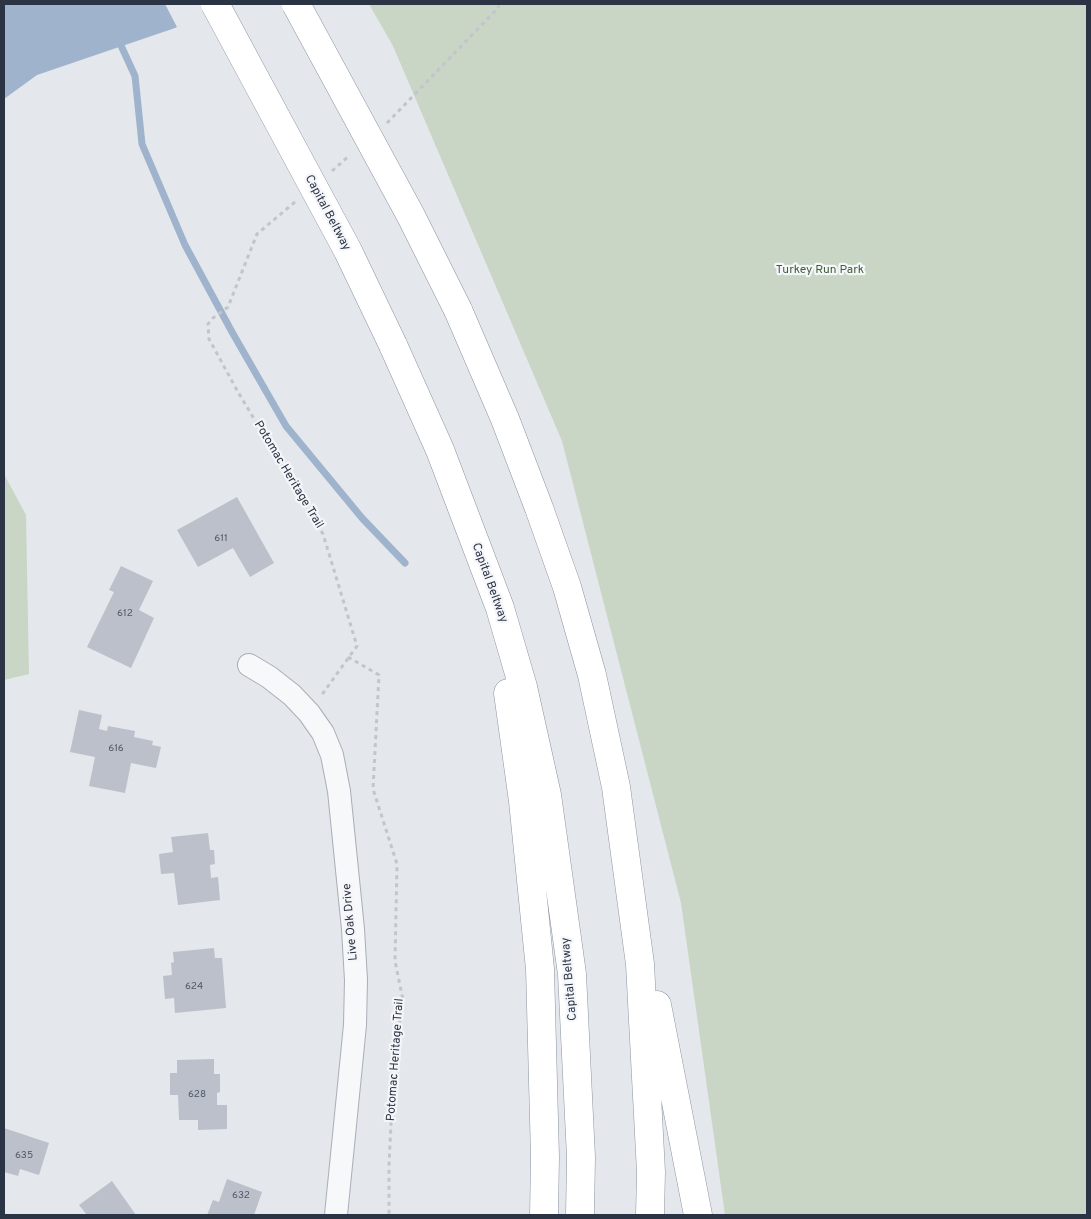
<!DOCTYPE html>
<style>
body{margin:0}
#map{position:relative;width:1091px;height:1219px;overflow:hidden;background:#e4e7ec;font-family:Overpass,sans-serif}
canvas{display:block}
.frame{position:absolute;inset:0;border:5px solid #2b3445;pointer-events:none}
</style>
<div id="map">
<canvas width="1091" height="1219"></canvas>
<div class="frame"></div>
</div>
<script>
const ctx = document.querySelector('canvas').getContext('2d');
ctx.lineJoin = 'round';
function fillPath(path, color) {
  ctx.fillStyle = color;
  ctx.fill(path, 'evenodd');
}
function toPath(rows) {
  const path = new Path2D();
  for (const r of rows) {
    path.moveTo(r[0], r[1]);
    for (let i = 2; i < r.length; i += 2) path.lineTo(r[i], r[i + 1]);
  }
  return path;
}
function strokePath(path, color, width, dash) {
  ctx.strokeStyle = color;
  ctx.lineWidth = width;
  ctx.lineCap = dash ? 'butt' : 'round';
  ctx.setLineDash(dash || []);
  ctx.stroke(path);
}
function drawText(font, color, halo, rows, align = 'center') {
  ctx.font = font + ' Overpass,sans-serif';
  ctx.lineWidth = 4.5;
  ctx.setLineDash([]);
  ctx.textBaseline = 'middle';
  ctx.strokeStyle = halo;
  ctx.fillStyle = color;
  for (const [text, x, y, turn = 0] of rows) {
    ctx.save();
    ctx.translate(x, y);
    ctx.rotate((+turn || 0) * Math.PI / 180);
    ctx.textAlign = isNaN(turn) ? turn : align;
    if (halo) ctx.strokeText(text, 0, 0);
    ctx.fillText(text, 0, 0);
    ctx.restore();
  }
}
const green = toPath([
 [369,4,1087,4,1087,1215,725,1215,681,903,562,441,393,46],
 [4,474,26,515,29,674,4,680]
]);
const water = toPath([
 [4,4,222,4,175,28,37,75,4,99]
]);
const pier = toPath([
 [165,4,224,4,223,6,178,29]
]);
const stream = toPath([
 [118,39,135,76,142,144,185,245,232,332,286,426,362,518,405,563]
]);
const building = toPath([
 [237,497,274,563,250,577,233,548,198,567,177,530],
 [121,566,153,581,139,610,154,618,131,668,87,647,114,592,109,590],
 [79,710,102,715,99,729,107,731,108,726,135,731,134,737,153,741,152,745,161,747,156,768,131,763,125,793,89,786,95,757,70,752],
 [208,833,210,850,214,850,215,864,210,865,211,878,218,877,220,900,178,905,174,873,161,874,159,854,173,852,171,837],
 [214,948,215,958,222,958,226,1008,175,1013,174,998,165,999,163,976,172,975,171,963,174,962,173,952],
 [214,1059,214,1074,220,1074,220,1092,217,1093,217,1105,227,1105,227,1129,198,1130,198,1120,179,1120,178,1095,170,1095,170,1073,177,1073,177,1060],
 [4,1128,49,1143,39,1175,20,1169,18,1176,4,1172],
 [227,1179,262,1192,254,1215,207,1215,213,1200,219,1202],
 [112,1181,136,1215,87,1215,79,1205]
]);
const path = toPath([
 [387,123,498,8,499,4],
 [332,171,350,155],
 [295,202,257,234,228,307,213,318,208,324,209,339,238,392,323,534,357,646,321,696],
 [348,657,379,675,373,789,397,864,395,961,403,1000,394,1060,389,1166,389,1215]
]);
const minor = toPath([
 [249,665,269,677,292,695,309,713,323,733,332,755,339,791,353,929,356,980,355,1025,336,1215]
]);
const highway = toPath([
 [458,310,505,419,539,508,567,587,592,675,616,787,640,964,651,1172,650,1215],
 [393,345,440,450,500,608,523,687,547,795,572,974,581,1157,580,1215],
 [508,693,523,801,540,969,545,1157,544,1215],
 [657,1005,698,1215]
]);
const highwayBridge = toPath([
 [215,4,348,251,393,345],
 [296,4,411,216,458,310]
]);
const numberNames = [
 ["611",221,539],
 ["612",125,614],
 ["616",116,749],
 ["624",194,987],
 ["628",197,1095],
 ["635",24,1156],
 ["632",241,1196]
];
const streetNames = [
 ["Capital Beltway",327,213,62],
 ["Potomac Heritage Trail",288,475,59],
 ["Capital Beltway",489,583,70],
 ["Live Oak Drive",351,922,-95],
 ["Capital Beltway",570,979,-95],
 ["Potomac Heritage Trail",396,1060,-86]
];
const parkNames = [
 ["Turkey Run Park",820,271]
];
fillPath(green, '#c9d6c5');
fillPath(water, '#9fb4cc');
fillPath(pier, '#e4e7ec');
strokePath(stream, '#9fb4cc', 7);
fillPath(building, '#bbc0ca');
strokePath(minor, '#a9aeb7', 24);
strokePath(highway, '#8b94a3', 29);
strokePath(path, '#c2c5cb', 3, [4, 4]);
strokePath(minor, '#f7f8fa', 22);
strokePath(highway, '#fff', 28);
strokePath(highwayBridge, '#8b94a3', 29, []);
strokePath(highwayBridge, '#fff', 28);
drawText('10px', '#4f5766', null, numberNames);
drawText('12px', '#2b3445', '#f4f6f9', streetNames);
drawText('12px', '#3f6138', '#f4f6f9', parkNames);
</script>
